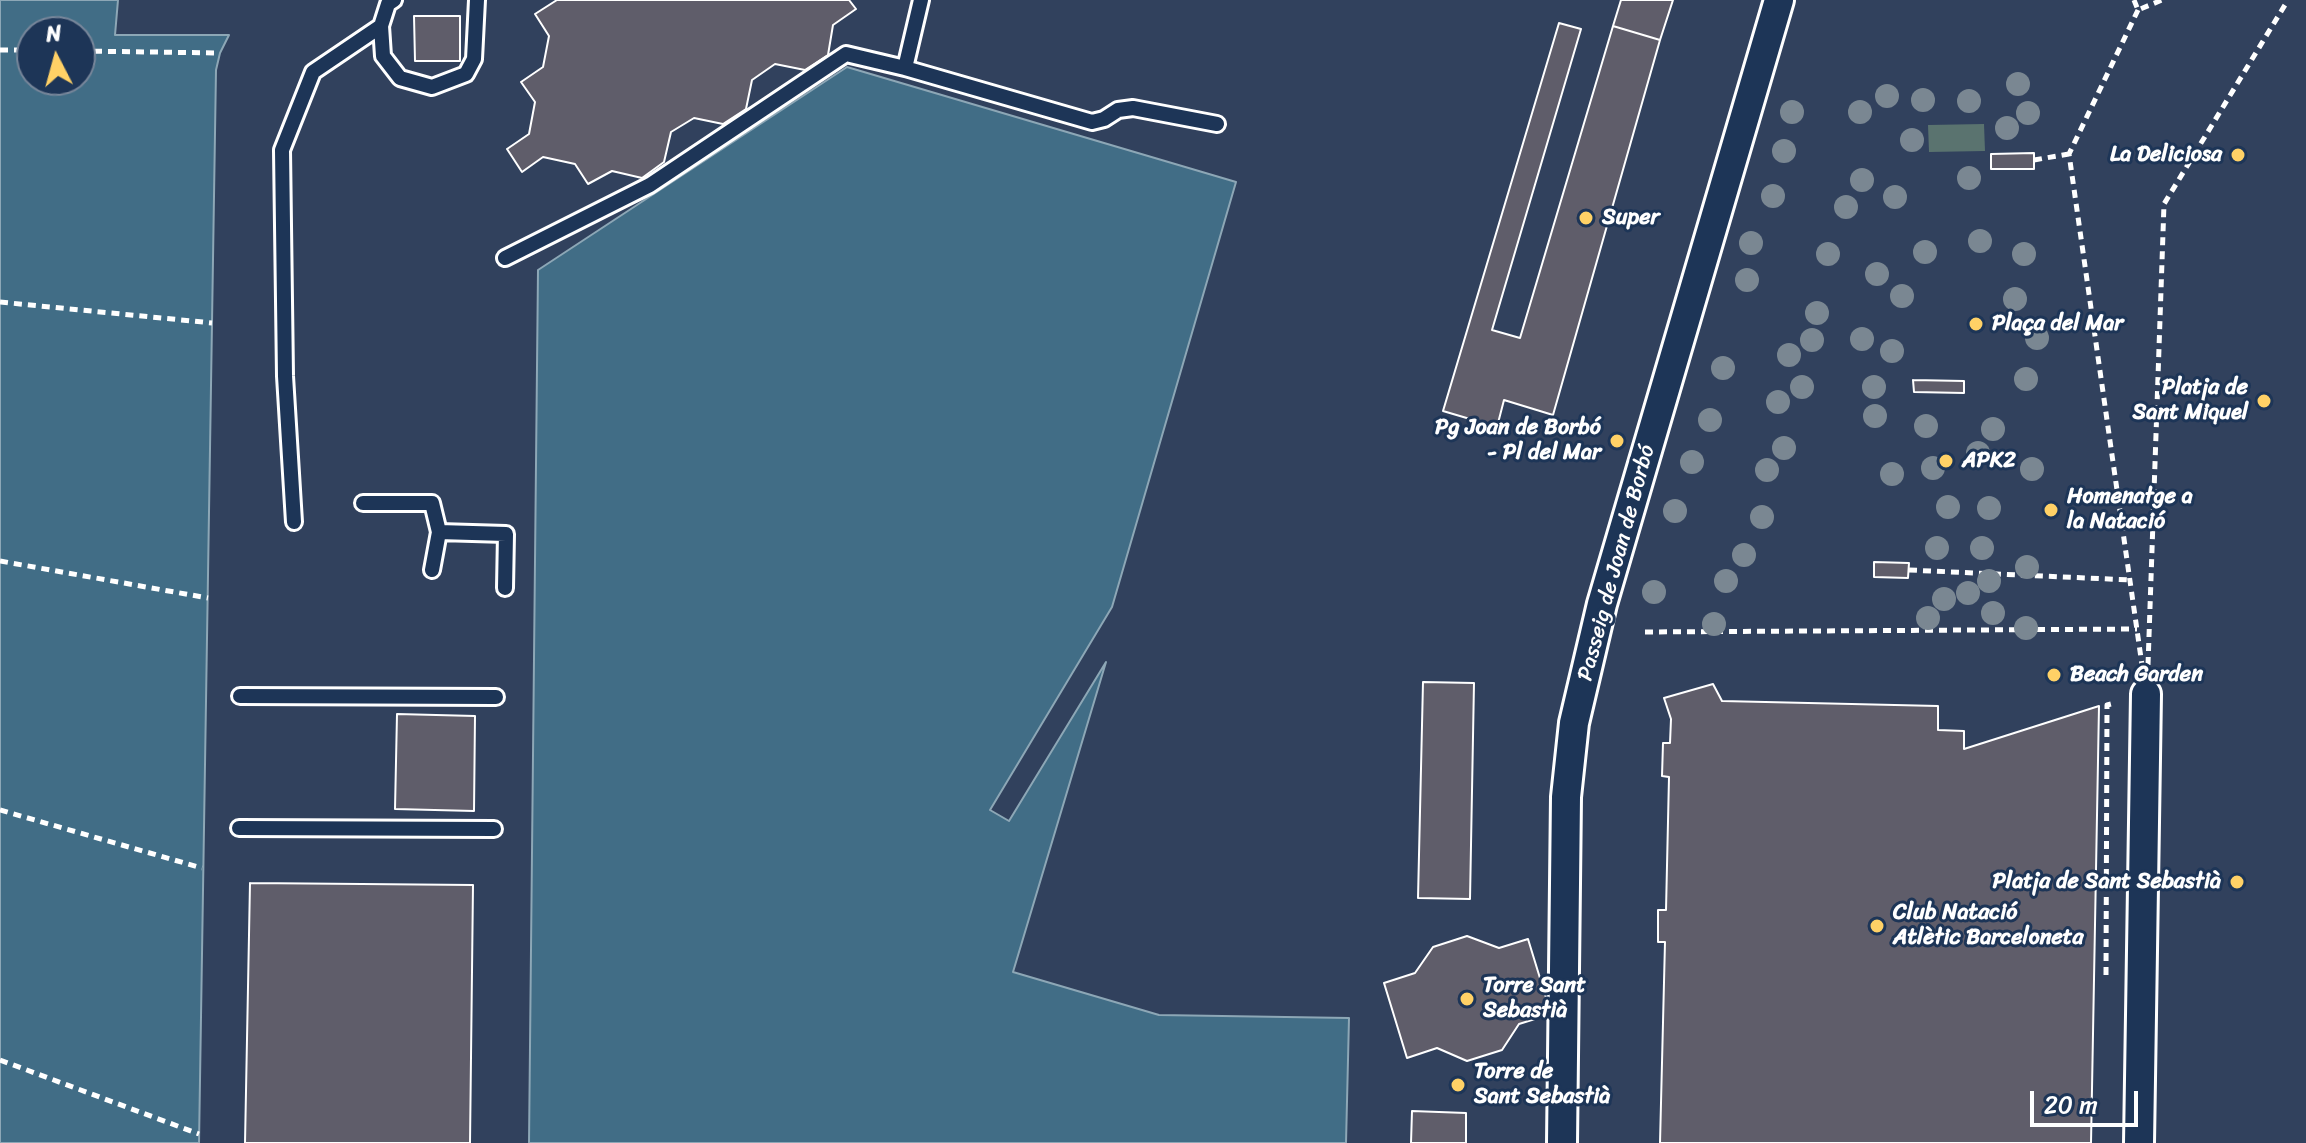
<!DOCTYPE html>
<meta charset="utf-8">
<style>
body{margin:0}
#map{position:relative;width:2306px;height:1143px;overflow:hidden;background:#31415d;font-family:Sriracha,sans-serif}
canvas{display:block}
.north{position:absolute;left:16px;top:16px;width:80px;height:80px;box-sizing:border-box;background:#1d3557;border:2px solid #77869a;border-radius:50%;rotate:354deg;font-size:22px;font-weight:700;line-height:32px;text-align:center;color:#fff}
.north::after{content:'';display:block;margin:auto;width:28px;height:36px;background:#ffd166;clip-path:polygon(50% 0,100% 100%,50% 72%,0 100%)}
.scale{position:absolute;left:2030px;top:1091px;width:108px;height:36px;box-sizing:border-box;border:4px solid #fff;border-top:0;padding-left:10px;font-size:24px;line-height:28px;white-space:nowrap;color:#fff;-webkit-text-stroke:6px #1d3557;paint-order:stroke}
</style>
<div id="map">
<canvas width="2306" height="1143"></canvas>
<div class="north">N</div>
<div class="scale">20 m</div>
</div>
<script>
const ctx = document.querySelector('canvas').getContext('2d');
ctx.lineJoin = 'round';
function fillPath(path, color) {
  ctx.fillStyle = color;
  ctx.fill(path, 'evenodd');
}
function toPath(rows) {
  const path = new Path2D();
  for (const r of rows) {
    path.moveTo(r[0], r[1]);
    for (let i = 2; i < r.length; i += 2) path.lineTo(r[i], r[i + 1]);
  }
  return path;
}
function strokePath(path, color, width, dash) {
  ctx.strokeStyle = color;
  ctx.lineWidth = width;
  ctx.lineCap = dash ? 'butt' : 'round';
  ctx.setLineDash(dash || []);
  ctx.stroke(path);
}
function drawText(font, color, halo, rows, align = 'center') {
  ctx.font = font + ' Sriracha,sans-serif';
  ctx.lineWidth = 6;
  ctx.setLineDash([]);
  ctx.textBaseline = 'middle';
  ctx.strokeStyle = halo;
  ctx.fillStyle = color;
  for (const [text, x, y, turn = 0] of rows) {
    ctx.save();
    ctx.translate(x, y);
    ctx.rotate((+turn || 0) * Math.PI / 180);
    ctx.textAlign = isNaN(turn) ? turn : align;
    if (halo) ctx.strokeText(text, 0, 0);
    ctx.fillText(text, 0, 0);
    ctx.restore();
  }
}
const green = toPath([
 [1984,124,1985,151,1929,152,1928,125]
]);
const water = toPath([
 [0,0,118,0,115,35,229,35,220,53,216,70,199,1143,0,1143,0,0],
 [80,32,80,80,32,80,32,32,80,32],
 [847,67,1236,182,1112,607,990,810,1009,821,1106,662,1013,972,1159,1015,1349,1018,1346,1143,529,1143,538,270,847,67]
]);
const building = toPath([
 [557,0,849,0,856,9,833,25,828,55,805,70,775,64,752,80,746,109,723,124,694,118,671,132,664,162,642,178,612,171,588,184,575,164,543,157,522,172,507,149,529,134,535,102,521,82,543,67,549,36,535,14,557,0],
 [1621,0,1673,0,1660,40,1613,26,1621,0],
 [414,16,460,16,460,61,415,61,414,16],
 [1559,23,1581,29,1492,330,1520,338,1613,26,1660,40,1553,415,1504,400,1497,427,1443,411,1559,23],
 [2034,153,2034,169,1991,169,1991,154,2034,153],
 [1913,380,1964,381,1964,393,1914,392,1913,380],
 [1874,562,1909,563,1908,578,1874,577,1874,562],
 [1423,682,1474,683,1470,899,1418,898,1423,682],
 [1713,684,1722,701,1938,706,1938,730,1964,731,1964,749,2099,706,2091,1143,1660,1143,1665,942,1658,942,1658,910,1666,910,1669,777,1662,776,1663,743,1670,743,1671,719,1664,698,1713,684],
 [397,714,475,716,474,811,395,809,397,714],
 [250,883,473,885,470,1143,245,1143,250,883],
 [1467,936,1499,948,1528,939,1551,1014,1519,1024,1502,1050,1467,1061,1437,1048,1407,1058,1384,983,1415,973,1433,947,1467,936],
 [1412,1111,1466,1113,1466,1143,1411,1143,1412,1111]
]);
const path = toPath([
 [2134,0,2138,10,2162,0],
 [2138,10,2069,154,2142,665],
 [0,50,32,50],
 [80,51,220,53],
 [2034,160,2069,154],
 [0,302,212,323],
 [0,561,208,598],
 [1909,570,2130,580],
 [1645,632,2137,629],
 [2148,665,2164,204,2288,0],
 [0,810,202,868],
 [2106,975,2107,705,2115,703],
 [0,1060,199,1134]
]);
const lane = toPath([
 [394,0,388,4,381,26,383,56,400,78,432,87,466,74,474,59,477,0],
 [905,68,921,0],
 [505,258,650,185,846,54,905,68,1092,122,1104,119,1118,110,1133,108,1217,124],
 [363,503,432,503,439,532,432,570],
 [294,522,285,376,282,150,313,72,381,26],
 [439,532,506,534,505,588],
 [240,696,496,697],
 [239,828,494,829]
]);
const street = toPath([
 [1562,1143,1566,797,1574,723,1602,604,1779,0],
 [2139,1143,2146,694]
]);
const trees = [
 [2018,84],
 [1887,96],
 [1923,100],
 [1969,101],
 [1792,112],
 [1860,112],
 [2028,113],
 [2007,128],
 [1912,140],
 [1784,151],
 [1969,178],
 [1862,180],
 [1773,196],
 [1895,197],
 [1846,207],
 [1980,241],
 [1751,243],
 [1925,252],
 [1828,254],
 [2024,254],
 [1877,274],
 [1747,280],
 [1902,296],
 [2015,299],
 [1817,313],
 [2037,338],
 [1862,339],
 [1812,340],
 [1892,351],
 [1789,355],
 [1723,368],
 [2026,379],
 [1802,387],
 [1874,387],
 [1778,402],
 [1875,416],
 [1710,420],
 [1926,426],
 [1993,429],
 [1784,448],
 [1978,453],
 [1692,462],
 [1933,468],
 [2032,469],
 [1767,470],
 [1892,474],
 [1948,507],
 [1989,508],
 [1675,511],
 [1762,517],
 [1937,548],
 [1982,548],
 [1744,555],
 [2027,567],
 [1726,581],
 [1989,581],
 [1654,592],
 [1968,593],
 [1944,599],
 [1993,613],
 [1928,618],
 [1714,624],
 [2026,628]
];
const markers = [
 [2238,155,8,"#ffd166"],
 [1586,218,8,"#ffd166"],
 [1976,324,8,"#ffd166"],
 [2264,401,8,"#ffd166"],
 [1617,441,8,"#ffd166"],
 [1946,461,8,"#ffd166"],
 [2051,510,8,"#ffd166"],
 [2054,675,8,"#ffd166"],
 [2237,882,8,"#ffd166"],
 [1877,926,8,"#ffd166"],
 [1467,999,8,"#ffd166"],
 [1458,1085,8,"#ffd166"]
];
const poiNames = [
 ["La Deliciosa",2222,155,"right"],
 ["Super",1602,218],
 ["Plaça del Mar",1992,324],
 ["Platja de",2248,388,"right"],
 ["Sant Miquel",2248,413,"right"],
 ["Pg Joan de Borbó",1601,428,"right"],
 ["- Pl del Mar",1601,453,"right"],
 ["APK2",1962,461],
 ["Homenatge a",2067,497],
 ["la Natació",2067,522],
 ["Beach Garden",2070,675],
 ["Platja de Sant Sebastià",2221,882,"right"],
 ["Club Natació",1893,913],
 ["Atlètic Barceloneta",1893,938],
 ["Torre Sant",1483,986],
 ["Sebastià",1483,1011],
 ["Torre de",1474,1072],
 ["Sant Sebastià",1474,1097]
];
const streetNames = [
 ["Passeig de Joan de Borbó",1617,563,-75]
];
fillPath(green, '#5a736f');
fillPath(water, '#416d86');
strokePath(water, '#8da7b6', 2);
fillPath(building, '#5f5d6a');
strokePath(building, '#fff', 2);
strokePath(lane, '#fff', 20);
strokePath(street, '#fff', 34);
strokePath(path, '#fff', 5, [8, 6]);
strokePath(lane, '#1d3557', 14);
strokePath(street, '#1d3557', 28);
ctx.fillStyle = '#7a8792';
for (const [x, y] of trees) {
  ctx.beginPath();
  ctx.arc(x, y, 12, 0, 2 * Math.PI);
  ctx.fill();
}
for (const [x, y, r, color] of markers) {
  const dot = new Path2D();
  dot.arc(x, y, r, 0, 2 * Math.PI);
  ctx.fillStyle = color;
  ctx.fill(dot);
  strokePath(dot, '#1d3557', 3);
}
drawText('bold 22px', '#fff', '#1d3557', poiNames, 'left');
drawText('22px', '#fff', '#1d3557', streetNames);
</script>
